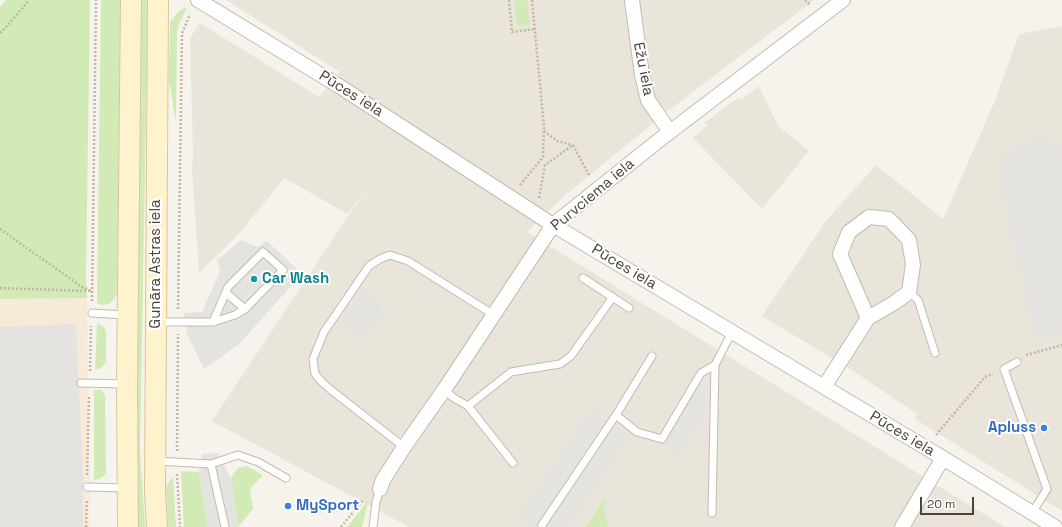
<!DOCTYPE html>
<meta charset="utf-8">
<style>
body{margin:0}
#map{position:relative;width:1062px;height:527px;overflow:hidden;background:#f6f3ec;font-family:"Space Grotesk",sans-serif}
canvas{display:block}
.scale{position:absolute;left:920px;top:497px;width:54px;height:18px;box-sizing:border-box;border:2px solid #4b4439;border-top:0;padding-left:5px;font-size:12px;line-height:14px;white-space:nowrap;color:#4b4439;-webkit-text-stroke:3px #fff;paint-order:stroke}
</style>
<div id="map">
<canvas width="1062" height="527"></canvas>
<div class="scale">20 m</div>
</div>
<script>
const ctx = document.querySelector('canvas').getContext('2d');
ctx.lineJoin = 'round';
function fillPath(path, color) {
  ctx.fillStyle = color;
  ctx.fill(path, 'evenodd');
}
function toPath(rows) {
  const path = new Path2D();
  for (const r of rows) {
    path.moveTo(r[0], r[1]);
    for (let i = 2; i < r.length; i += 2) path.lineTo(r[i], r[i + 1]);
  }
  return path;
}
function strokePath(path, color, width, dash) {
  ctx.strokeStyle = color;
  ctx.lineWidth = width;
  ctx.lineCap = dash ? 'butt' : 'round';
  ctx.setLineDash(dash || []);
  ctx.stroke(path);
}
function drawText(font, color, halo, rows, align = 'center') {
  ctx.font = font + ' "Space Grotesk",sans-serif';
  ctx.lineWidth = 4;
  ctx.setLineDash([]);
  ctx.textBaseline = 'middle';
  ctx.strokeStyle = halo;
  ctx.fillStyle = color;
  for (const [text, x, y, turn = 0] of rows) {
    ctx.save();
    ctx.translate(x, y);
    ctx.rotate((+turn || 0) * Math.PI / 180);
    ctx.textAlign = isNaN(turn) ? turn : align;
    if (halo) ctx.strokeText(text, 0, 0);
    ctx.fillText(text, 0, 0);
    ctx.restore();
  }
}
const residential = toPath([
 [226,0,814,0,668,111,564,196,527,232,1005,527,409,527,212,421,373,179,348,214,284,178,240,233,199,273,192,169,193,155,190,38,200,23,319,97,340,72],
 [1062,26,1062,511,915,419,917,414,850,369,762,316,825,222,876,165,943,219,994,103,1019,34],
 [759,86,778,126,809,151,762,209,693,138,707,126,704,123,739,97,741,100]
]);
const commercial = toPath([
 [87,298,90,527,0,527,0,299]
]);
const green = toPath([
 [6,0,90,0,86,276,87,298,0,299,0,7],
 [101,0,121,0,117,293,114,300,108,304,101,305,97,303],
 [141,0,148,0,140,449,145,527,139,527,134,448],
 [514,0,527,0,530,25,517,26],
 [187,8,179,24,177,31,176,123,169,81,170,22,177,13,182,9],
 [97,323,103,326,106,331,106,362,101,368,95,370],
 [94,390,101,390,105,395,106,474,100,479,94,480],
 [247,466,263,475,250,489,253,509,238,527,231,478,238,468],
 [181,471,199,472,208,527,184,527],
 [173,476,176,527,168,527,166,487],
 [369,499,362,527,347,527],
 [604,499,604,509,608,527,586,527]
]);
const parking = toPath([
 [1047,140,1060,147,1062,152,1062,331,1036,340,997,167,1007,153,1029,141],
 [241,240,257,247,267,241,302,274,238,345,204,369,187,334,184,313,202,312,220,271,217,260],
 [363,290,385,309,364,337,341,320],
 [76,324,83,475,83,527,0,527,0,327],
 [698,383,707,391,702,403,705,412,678,453,666,448,667,435],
 [592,409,626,440,567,527,533,527,518,518],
 [218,453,231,478,238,527,208,527,199,472,202,454]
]);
const path = toPath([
 [509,0,512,32,535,29],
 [805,0,810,5],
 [0,33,8,25,29,0],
 [544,131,557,141,573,145],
 [520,185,543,157,544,127,532,0],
 [539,198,545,165,573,145,589,175],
 [0,229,82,287,92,291],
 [0,288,89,291],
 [92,301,96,0],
 [178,309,182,34,190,14],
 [1026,355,1062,345],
 [90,371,91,326],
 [936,435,985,377,993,374],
 [177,451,178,334],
 [177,474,180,527],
 [87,475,89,396],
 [86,527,87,500],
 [341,527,363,500]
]);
const service = toPath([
 [583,278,629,308],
 [909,292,918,300,935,353],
 [226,293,245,309],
 [92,313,126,315],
 [158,322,213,322,235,315,245,309,283,270,263,252,228,287,213,322],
 [1017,362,1004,369,1047,489,1032,513],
 [81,383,125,384],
 [444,390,454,398,468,406,511,372,560,364,571,356,613,297],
 [468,406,513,463],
 [616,415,637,432,662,439,701,373,715,365],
 [404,447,331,390,322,382,315,374,313,359,324,332,369,266,380,259,390,255,408,261,494,315],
 [156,461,211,464,225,527],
 [211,464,238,455,258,462,286,478],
 [87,487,127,488],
 [712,513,715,365,732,332],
 [542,525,616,415,652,356],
 [373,527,376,502,380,489]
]);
const minor = toPath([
 [198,0,339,86,553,225,943,458,1055,527],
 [632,0,642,75,648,100,670,132],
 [824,387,868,318,840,254,849,232,869,217,889,219,909,240,913,265,909,292,894,303,868,318],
 [380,489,383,480,404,447,444,390,553,225,658,141,843,0],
 [902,527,943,458]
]);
const secondary = toPath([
 [128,527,127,384,131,0],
 [157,527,155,491,158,0]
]);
const markers = [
 [254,279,4,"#0f9aa8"],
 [1044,428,4,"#3f7fe0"],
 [288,506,4,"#3f7fe0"]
];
const streetNames = [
 ["Ežu iela",643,69,79],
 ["Pūces iela",351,94,32],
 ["Purvciema iela",593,195,-40],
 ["Gunāra Astras iela",156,264,-90],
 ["Pūces iela",624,267,31],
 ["Pūces iela",902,434,31]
];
const cultureNames = [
 ["Car Wash",262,279]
];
const shopNames = [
 ["Apluss",1036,428],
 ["MySport",296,506,"left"]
];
fillPath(residential, '#eae5da');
fillPath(commercial, '#f7ead8');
fillPath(green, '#d2eab5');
fillPath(parking, '#e5e3e0');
strokePath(service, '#c2bbae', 9);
strokePath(minor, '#c2bbae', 16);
strokePath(secondary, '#d6c79b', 22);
strokePath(path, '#c4b79f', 2.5, [2, 2]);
strokePath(service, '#fff', 7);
strokePath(minor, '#fff', 14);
strokePath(secondary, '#fff3cd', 20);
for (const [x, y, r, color] of markers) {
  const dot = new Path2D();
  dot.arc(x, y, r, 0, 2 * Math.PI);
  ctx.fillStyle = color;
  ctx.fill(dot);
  strokePath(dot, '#fff', 1.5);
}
drawText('15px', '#4b4439', '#fff', streetNames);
drawText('bold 15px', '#0d838f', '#fff', cultureNames, 'left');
drawText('bold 15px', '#366cbe', '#fff', shopNames, 'right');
</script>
